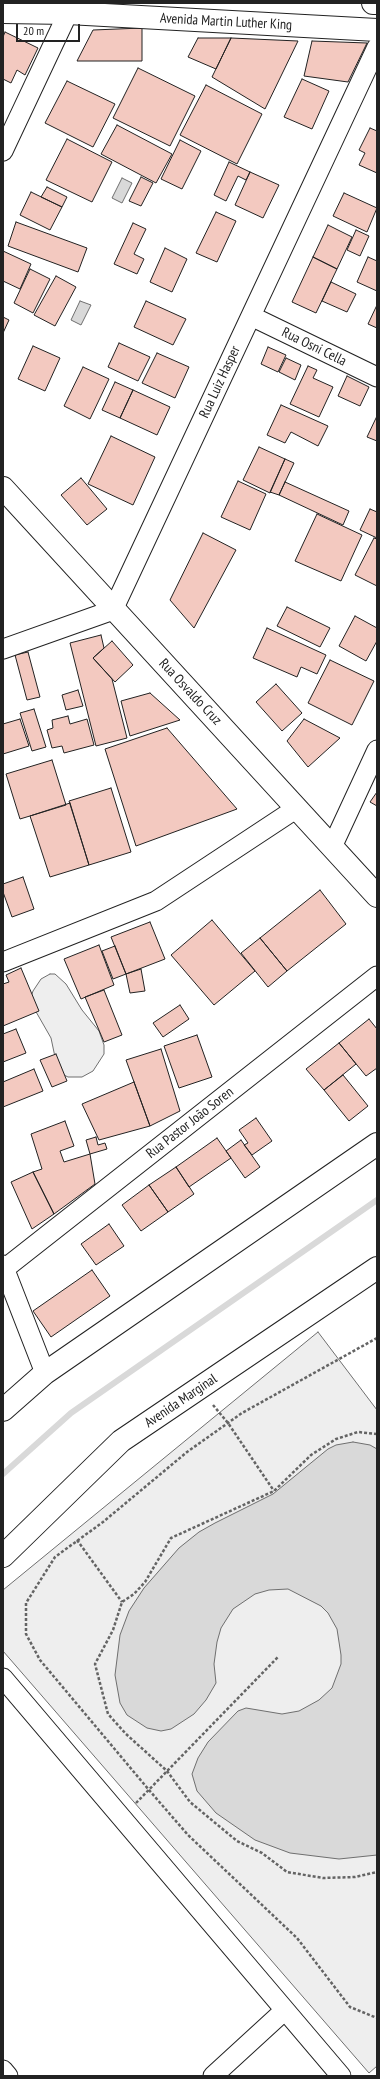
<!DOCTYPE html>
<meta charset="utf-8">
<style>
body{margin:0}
#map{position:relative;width:380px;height:2079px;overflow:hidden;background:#fff;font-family:"PT Sans Narrow",sans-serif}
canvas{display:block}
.frame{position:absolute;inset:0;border:4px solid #222;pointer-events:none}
.scale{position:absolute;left:16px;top:24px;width:64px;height:18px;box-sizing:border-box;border:2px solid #222;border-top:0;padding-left:5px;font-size:12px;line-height:14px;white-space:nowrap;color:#222;-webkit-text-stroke:3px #fff;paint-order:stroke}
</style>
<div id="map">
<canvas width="380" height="2079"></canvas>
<div class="frame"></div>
<div class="scale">20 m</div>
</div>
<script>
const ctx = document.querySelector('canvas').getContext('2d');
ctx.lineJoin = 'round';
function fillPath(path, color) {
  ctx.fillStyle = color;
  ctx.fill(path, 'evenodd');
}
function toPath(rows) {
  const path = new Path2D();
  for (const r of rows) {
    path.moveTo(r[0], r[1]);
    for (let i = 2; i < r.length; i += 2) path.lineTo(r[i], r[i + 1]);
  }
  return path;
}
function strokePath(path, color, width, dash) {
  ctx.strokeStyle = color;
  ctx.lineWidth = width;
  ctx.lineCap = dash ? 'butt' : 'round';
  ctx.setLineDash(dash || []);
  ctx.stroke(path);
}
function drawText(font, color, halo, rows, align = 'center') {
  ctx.font = font + ' "PT Sans Narrow",sans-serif';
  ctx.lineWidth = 3;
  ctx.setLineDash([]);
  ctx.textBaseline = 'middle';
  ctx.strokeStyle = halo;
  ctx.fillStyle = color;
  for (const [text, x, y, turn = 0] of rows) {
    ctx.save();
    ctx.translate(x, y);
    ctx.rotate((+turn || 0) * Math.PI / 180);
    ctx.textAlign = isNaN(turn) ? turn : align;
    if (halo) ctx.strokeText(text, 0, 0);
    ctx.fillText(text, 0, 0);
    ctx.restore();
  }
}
const green = toPath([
 [50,974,55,974,66,984,82,1010,99,1031,104,1045,104,1054,93,1071,82,1077,68,1077,62,1074,55,1057,51,1038,35,1010,31,997,33,991,41,979,50,974],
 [318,1332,377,1410,377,2066,369,2073,3,1651,3,1590,318,1332]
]);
const water = toPath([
 [122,178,132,183,122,203,112,198,122,178],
 [80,301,91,305,81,325,71,320,80,301],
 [353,1442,370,1445,377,1449,377,1855,339,1859,290,1853,255,1840,216,1813,197,1791,192,1774,198,1758,208,1742,238,1711,246,1708,282,1714,299,1711,319,1700,332,1688,341,1664,341,1655,337,1629,328,1613,321,1606,288,1589,269,1590,255,1594,233,1609,221,1628,217,1642,214,1664,216,1683,206,1700,194,1714,171,1729,161,1731,147,1728,127,1715,120,1703,115,1675,120,1635,129,1611,144,1588,179,1548,199,1532,215,1523,273,1494,328,1449,336,1445,353,1442]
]);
const stream = toPath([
 [3,1474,71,1413,377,1200]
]);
const building = toPath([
 [142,28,142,61,77,61,93,30,142,28],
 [5,32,38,48,25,75,17,70,11,83,3,79,3,37,5,32],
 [198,38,231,38,216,69,188,57,198,38],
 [231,38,298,41,265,109,212,77,231,38],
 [312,41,367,43,348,82,304,76,312,41],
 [138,68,195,96,170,146,113,118,138,68],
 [302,79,329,91,312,129,284,117,302,79],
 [67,81,115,104,93,147,45,123,67,81],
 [206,85,262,114,237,164,180,135,206,85],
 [117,125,172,154,156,183,101,154,117,125],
 [370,128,377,131,377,173,359,165,365,153,359,150,370,128],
 [67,139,112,162,92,202,46,180,67,139],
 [180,140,201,151,182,189,161,179,180,140],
 [229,162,250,172,246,180,238,176,226,201,214,195,229,162],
 [250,172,279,185,263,218,235,205,250,172],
 [141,177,153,183,141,206,129,201,141,177],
 [47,187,67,197,62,207,41,197,47,187],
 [31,192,62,207,50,230,20,215,31,192],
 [344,193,377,208,367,232,333,216,344,193],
 [216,212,236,221,217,262,196,253,216,212],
 [16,222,87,248,78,272,8,246,16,222],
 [133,223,146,229,134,254,144,259,137,274,114,264,133,223],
 [328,225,352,237,337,269,313,257,328,225],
 [356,230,369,236,360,256,347,250,356,230],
 [165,248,187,259,172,292,150,282,165,248],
 [3,251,31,264,20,289,3,281,3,251],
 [313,257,337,269,316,313,292,302,313,257],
 [368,257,377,261,377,291,357,282,368,257],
 [30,269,50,279,33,313,14,303,30,269],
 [56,276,76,287,55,326,34,315,56,276],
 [331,282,356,294,347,312,322,301,331,282],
 [146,301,186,319,173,345,134,327,146,301],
 [377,305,377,328,368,324,377,305],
 [3,317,9,320,3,333,3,317],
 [119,343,150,357,138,381,108,367,119,343],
 [33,346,60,358,45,391,18,379,33,346],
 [268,347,286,355,278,372,261,364,268,347],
 [157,353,189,367,175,398,142,383,157,353],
 [286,358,301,365,295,380,279,372,286,358],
 [308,366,317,370,313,378,333,387,319,417,290,404,308,366],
 [83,367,109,379,90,419,64,406,83,367],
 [347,376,369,387,360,406,338,396,347,376],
 [115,382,133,390,120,418,102,410,115,382],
 [133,390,170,407,157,435,120,418,133,390],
 [281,405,328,426,318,446,291,432,285,443,267,435,281,405],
 [377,416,377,441,367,437,377,416],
 [111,436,155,457,133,505,88,484,111,436],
 [259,447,285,459,270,493,243,480,259,447],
 [285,459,294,463,279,495,270,492,285,459],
 [81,478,107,509,87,525,61,495,81,478],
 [238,481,266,494,250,530,221,517,238,481],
 [285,482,349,511,343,525,279,495,285,482],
 [370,509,377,512,377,538,360,530,370,509],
 [317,514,362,535,341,581,295,561,317,514],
 [203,533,236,550,194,628,170,600,203,533],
 [374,538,377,539,377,586,355,575,374,538],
 [287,607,330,628,320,647,277,626,287,607],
 [355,616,377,628,377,641,366,661,339,646,355,616],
 [267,628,326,655,317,674,301,667,297,677,253,658,267,628],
 [101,635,104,648,93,658,112,679,127,738,96,746,70,643,101,635],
 [112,641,133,665,115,682,93,658,112,641],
 [28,652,40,697,27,700,15,655,28,652],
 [330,660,374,681,352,725,308,703,330,660],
 [276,684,302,713,282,731,256,702,276,684],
 [78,690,83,706,66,710,62,695,78,690],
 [150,693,180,720,130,736,121,701,150,693],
 [34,709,46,747,32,751,20,713,34,709],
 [68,716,70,724,87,719,94,745,64,753,62,746,52,748,47,730,53,728,52,720,68,716],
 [20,719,29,746,3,754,3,724,20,719],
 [304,719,340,738,308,767,287,741,304,719],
 [167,728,237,809,136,846,105,749,167,728],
 [52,760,66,805,20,819,6,774,52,760],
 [111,788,131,852,89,865,69,801,111,788],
 [377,792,377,806,370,802,377,792],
 [70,803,89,865,50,877,30,816,70,803],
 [23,877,34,909,12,917,3,892,3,884,23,877],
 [320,890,346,924,287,971,260,938,320,890],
 [212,920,255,971,214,1005,171,955,212,920],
 [150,922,165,959,126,974,111,937,150,922],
 [260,938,287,971,268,987,241,953,260,938],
 [99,945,114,985,81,999,64,959,99,945],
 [115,946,126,974,113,979,102,951,115,946],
 [21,968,39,1011,3,1026,3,984,9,982,6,975,21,968],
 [141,969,145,991,130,993,126,974,141,969],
 [104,990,122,1035,104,1042,85,997,104,990],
 [180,1005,189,1019,163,1037,153,1023,180,1005],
 [369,1019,377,1029,377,1068,366,1076,339,1043,369,1019],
 [16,1029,26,1053,3,1062,3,1034,16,1029],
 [197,1035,212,1077,179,1088,164,1046,197,1035],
 [339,1043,356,1064,324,1090,306,1069,339,1043],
 [161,1049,180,1111,150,1126,126,1060,161,1049],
 [56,1054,67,1081,52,1087,40,1060,56,1054],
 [34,1069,43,1091,3,1107,3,1082,34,1069],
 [343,1075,368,1106,349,1121,324,1090,343,1075],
 [134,1082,150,1126,99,1140,82,1104,134,1082],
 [256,1118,272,1141,252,1155,244,1145,248,1143,239,1130,256,1118],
 [65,1121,74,1146,60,1151,64,1162,90,1154,95,1184,54,1214,33,1172,42,1169,31,1134,65,1121],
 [96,1137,98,1145,105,1143,107,1149,90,1154,86,1140,96,1137],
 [217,1138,231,1158,189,1187,176,1167,217,1138],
 [241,1140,260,1167,245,1178,226,1151,241,1140],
 [176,1167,194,1194,168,1212,149,1185,176,1167],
 [33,1172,54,1214,32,1229,11,1182,33,1172],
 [149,1185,168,1212,141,1231,122,1205,149,1185],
 [109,1224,124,1246,96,1265,81,1244,109,1224],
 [92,1270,110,1296,51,1337,33,1311,92,1270]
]);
const path = toPath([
 [377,1338,242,1413,187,1452,103,1522,55,1557,26,1603,26,1634,40,1660,149,1790,188,1835,297,1938,350,2007,377,2018],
 [213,1405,228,1423,274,1491],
 [377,1434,358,1432,336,1439,311,1455,274,1491,171,1538,145,1582,134,1594,122,1602,113,1630,95,1664,108,1714,126,1734,167,1771,190,1802,237,1841,262,1853,287,1872,323,1878,355,1877,377,1872],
 [77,1540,122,1602],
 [136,1803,278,1657]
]);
const minor = toPath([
 [3,151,68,13,69,3],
 [251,316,377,377],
 [3,649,113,610,377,47],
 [332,847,377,750],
 [3,962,156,901,297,808],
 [3,1265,45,1373],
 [3,1270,377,976],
 [3,1678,341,2076],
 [3,2070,8,2076],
 [213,2076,285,2010]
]);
const tertiary = toPath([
 [3,1410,45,1373,377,1144],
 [3,1556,121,1441,377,1268]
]);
const secondary = toPath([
 [373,3,377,3],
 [3,12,68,13,377,30]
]);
const trunk = toPath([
 [3,488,377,896]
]);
const streetNames = [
 ["Avenida Martin Luther King",226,22,3],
 ["Rua Osni Cella",314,347,26],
 ["Rua Luiz Hasper",220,382,-65],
 ["Rua Osvaldo Cruz",190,692,47],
 ["Rua Pastor João Soren",190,1123,-38],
 ["Avenida Marginal",181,1401,-34]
];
fillPath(green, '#eee');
strokePath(green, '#6f6f6f', 1);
fillPath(water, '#d9d9d9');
strokePath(water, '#6f6f6f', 1);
strokePath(stream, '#d9d9d9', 6);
fillPath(building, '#f3c9c0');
strokePath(building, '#222', 1);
strokePath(minor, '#222', 21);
strokePath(tertiary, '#222', 24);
strokePath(secondary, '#222', 24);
strokePath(trunk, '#222', 24);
strokePath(path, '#646464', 2.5, [3, 2]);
strokePath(minor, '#fff', 19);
strokePath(tertiary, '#fff', 22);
strokePath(secondary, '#fff', 22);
strokePath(trunk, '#fff', 22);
drawText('14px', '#222', '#fff', streetNames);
</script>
